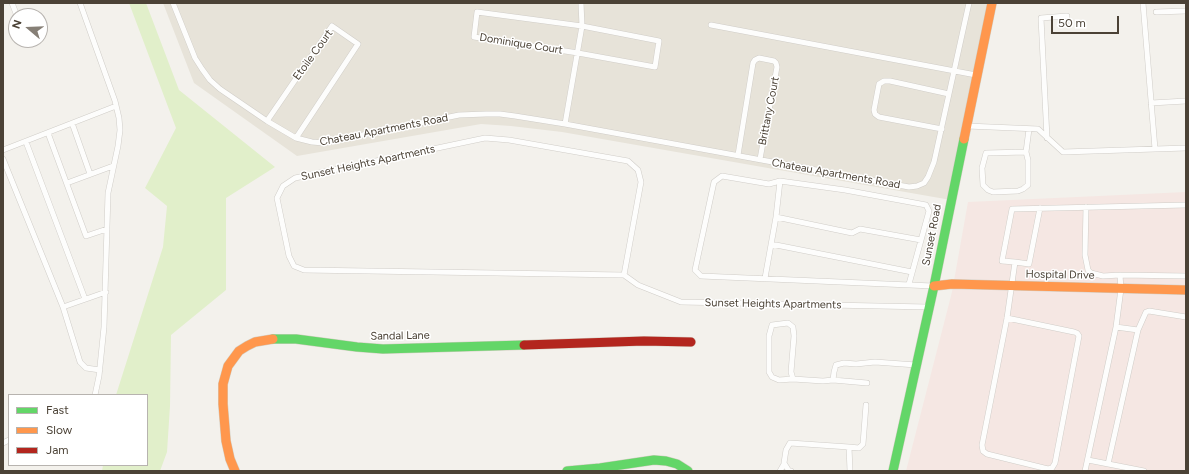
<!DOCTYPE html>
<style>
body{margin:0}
#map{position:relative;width:1189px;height:474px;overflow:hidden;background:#f3f1ec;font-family:Figtree,sans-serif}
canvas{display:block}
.frame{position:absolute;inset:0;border:4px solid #4b4236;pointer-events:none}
.legend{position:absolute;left:8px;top:394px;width:140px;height:72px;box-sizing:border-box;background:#fff;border:1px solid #b7b3af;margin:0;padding:5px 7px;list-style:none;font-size:12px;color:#4b4236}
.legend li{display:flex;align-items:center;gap:8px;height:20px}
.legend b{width:20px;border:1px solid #b7b3af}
.north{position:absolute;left:8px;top:8px;width:40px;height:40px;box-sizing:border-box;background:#fff;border:1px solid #b7b3af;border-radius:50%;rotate:289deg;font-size:11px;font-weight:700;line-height:16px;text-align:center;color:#4b4236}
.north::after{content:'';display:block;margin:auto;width:14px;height:18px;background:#867f76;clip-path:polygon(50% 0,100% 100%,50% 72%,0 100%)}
.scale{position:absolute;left:1051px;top:16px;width:68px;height:18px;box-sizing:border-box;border:2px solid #4b4236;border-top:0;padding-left:5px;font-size:12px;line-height:14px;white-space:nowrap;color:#4b4236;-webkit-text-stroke:3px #fff;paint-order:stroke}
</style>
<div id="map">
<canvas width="1189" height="474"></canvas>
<div class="frame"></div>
<ul class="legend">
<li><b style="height:5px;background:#63d668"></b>Fast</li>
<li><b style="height:5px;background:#ff974d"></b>Slow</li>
<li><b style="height:5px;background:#b3261e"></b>Jam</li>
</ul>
<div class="north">N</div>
<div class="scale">50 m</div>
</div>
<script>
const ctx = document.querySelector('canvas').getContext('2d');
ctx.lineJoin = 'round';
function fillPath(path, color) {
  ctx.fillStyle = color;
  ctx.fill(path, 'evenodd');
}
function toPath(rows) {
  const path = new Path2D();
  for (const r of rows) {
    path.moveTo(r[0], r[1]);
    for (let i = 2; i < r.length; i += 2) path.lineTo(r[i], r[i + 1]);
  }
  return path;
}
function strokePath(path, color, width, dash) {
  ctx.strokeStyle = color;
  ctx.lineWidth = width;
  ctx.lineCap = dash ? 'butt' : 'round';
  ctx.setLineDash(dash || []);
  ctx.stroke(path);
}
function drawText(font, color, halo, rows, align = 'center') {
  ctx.font = font + ' Figtree,sans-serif';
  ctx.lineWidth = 3;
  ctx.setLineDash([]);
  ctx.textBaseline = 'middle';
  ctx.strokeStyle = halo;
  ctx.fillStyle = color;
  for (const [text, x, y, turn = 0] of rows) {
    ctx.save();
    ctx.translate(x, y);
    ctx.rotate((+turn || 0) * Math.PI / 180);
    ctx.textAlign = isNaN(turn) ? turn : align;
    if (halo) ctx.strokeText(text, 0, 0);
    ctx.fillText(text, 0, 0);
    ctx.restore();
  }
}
const residential = toPath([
 [163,3,992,3,951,200,562,132,511,126,481,124,297,156,194,83]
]);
const medical = toPath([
 [1186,192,1186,471,906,471,952,292,968,202]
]);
const green = toPath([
 [129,3,146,3,179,90,275,167,226,198,226,290,171,335,170,406,167,452,160,471,102,471,103,465,147,465,147,395,116,395,163,247,167,206,145,188,176,128]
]);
const lane = toPath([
 [12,3,17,16],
 [80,3,115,101,119,118,120,130,118,146,108,193,104,327,99,376,95,395],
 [173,3,195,58,202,69,210,80,220,89,267,121,296,138,312,142,324,143,459,115,486,114,500,114,515,116,565,124,909,187,917,186,924,183,928,177,934,162,969,3],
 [1143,3,1155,149],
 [477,12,582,26,659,41,655,67,578,53,474,37,477,12],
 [1156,12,1186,11],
 [711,25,976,75],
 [26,40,26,41],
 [1151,103,1186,101],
 [267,121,332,26,358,44,296,138],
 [72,123,90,174],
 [565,124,582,26,581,3],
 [967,126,1038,129,1063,152,1186,148],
 [942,129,879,117,875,114,874,110,879,84,884,81,890,81,949,94],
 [48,133,86,236,107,229],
 [1047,138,1041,18,1067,16],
 [26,142,85,299],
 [3,150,116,106],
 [1026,152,1028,160,1028,185,1023,189,1018,191,993,192,988,190,983,185,982,168,986,153,1026,152,1029,129],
 [738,155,753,63,755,60,759,58,774,61,776,63,777,67,760,159],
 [3,159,63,307,80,362,86,368,100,370],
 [67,183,113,166],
 [1086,207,1085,255,1088,270,1091,273,1103,276,1120,275],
 [776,217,852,233,860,229,921,240],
 [771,244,912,272],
 [1015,262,1029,264,1040,208],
 [624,275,641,182,638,170,628,161,509,140,485,138,295,178,283,186,277,198,289,256,294,266,304,270,624,275,638,285,681,302,928,307],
 [765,278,776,217,780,181],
 [909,284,929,211,926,205,845,190,780,181,769,184,722,176,714,182,695,270,701,276,933,286],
 [63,307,106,292],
 [1007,318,1074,332,1077,333,1079,336,1055,463,1052,468,1048,469,987,454,983,451,982,445,1007,318,1015,262,1002,261,1012,209,1186,205],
 [1138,330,1146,312,1149,311,1186,317],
 [793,379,791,372,794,336,793,327,788,323,772,325,769,336,769,372,772,377,779,380,793,379,823,381,833,380,834,372,836,365,844,363,856,364,875,362,916,365],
 [833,380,867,383],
 [3,443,9,440],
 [849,447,859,448,863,444,866,405],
 [1088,460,1144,471],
 [1108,464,1138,330,1116,327],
 [780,471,784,464],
 [791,471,789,471,784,463,786,450,790,443,849,447,850,471],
 [1085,471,1116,327,1121,289,1120,275,1186,276]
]);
const fast = toPath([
 [273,339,296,339,357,347,383,349,524,345],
 [567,471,600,468,654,460,666,461,677,464,688,471],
 [893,471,934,286,964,139]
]);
const slow = toPath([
 [964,139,992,3],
 [934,286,952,284,1186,290],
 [235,471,230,459,226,441,223,404,223,384,228,366,239,351,247,346,255,342,273,339]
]);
const jam = toPath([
 [524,345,644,341,691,342]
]);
const streetNames = [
 ["Dominique Court",521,44,9],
 ["Etoile Court",313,55,-54],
 ["Brittany Court",769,111,-79],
 ["Chateau Apartments Road",384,130,-11],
 ["Sunset Heights Apartments",368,163,-12],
 ["Chateau Apartments Road",836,174,10],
 ["Sunset Road",932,235,-79],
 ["Hospital Drive",1060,275,1],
 ["Sunset Heights Apartments",773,304,1],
 ["Sandal Lane",400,336,-1]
];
fillPath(residential, '#e7e3d9');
fillPath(medical, '#f5e7e3');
fillPath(green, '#e1efca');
strokePath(lane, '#d0cdc8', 6);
strokePath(fast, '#d3cec2', 10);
strokePath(slow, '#d3cec2', 10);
strokePath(jam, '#d3cec2', 10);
strokePath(lane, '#fdfdfc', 5);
strokePath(fast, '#63d668', 9);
strokePath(slow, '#ff974d', 9);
strokePath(jam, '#b3261e', 9);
drawText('11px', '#4b4236', '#fff', streetNames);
</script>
